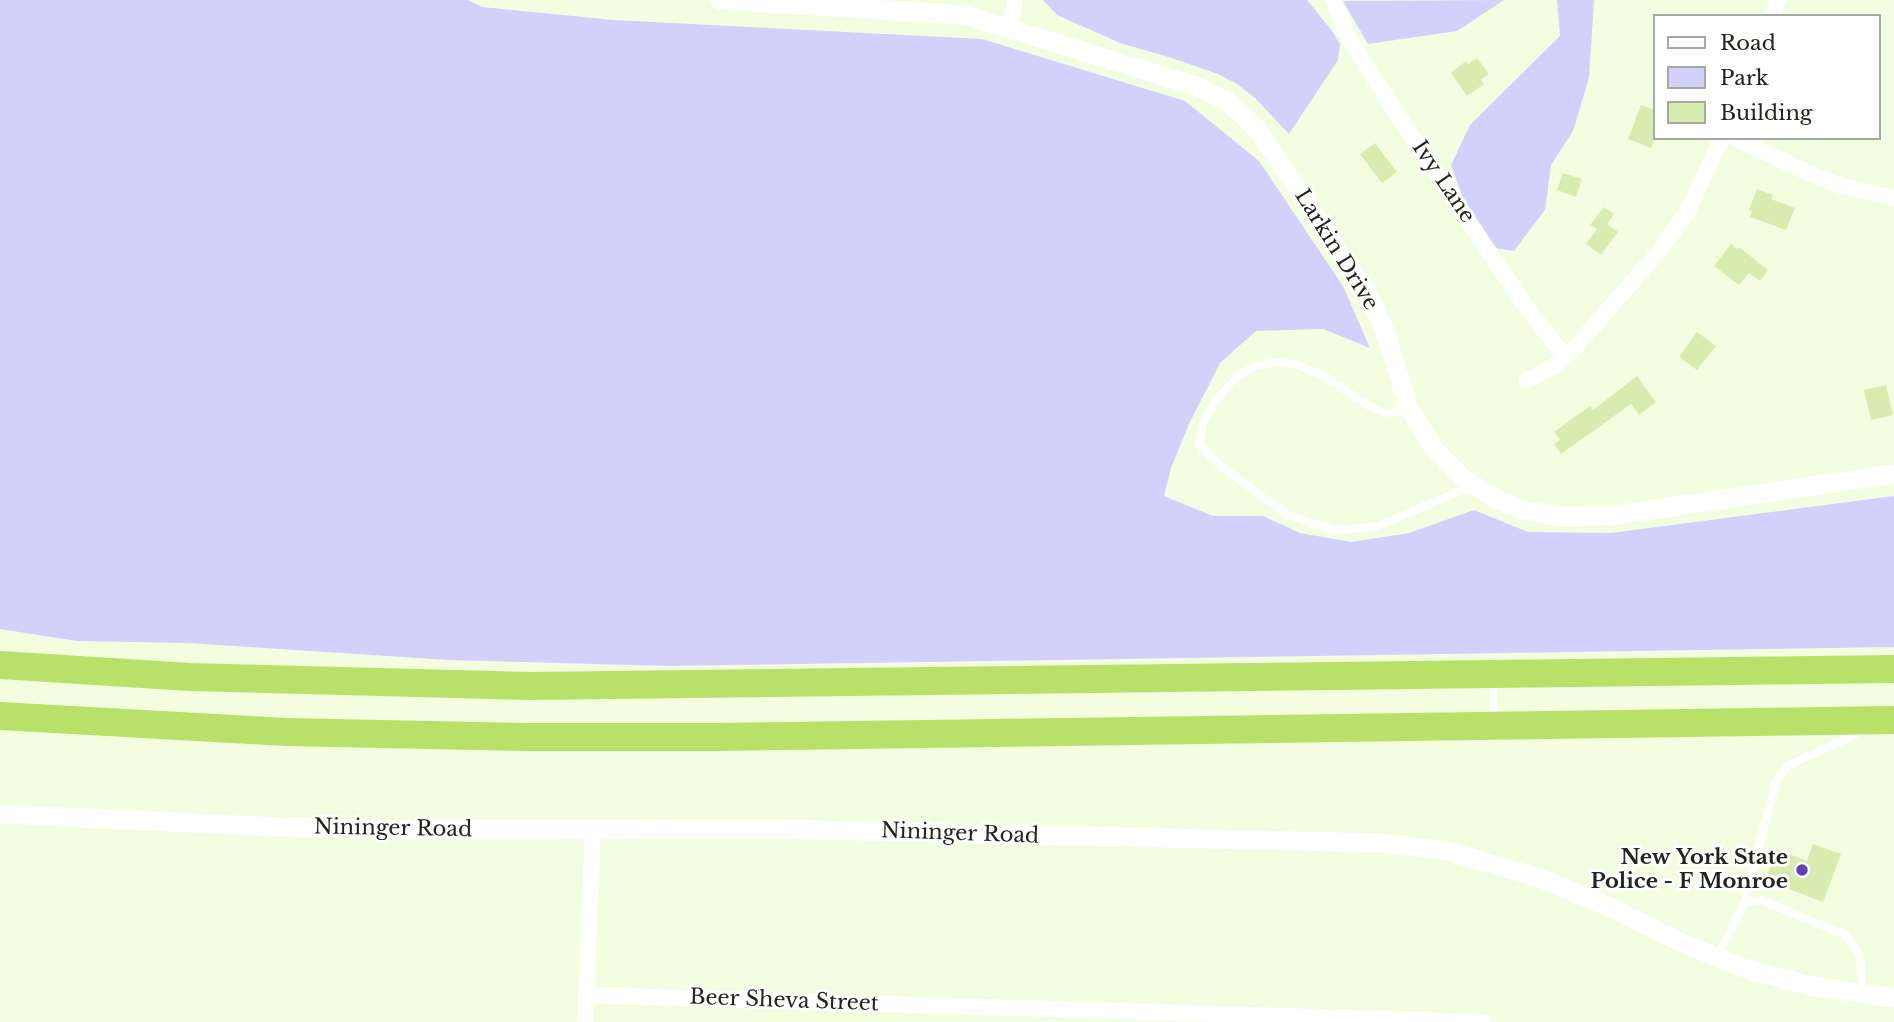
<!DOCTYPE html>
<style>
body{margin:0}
#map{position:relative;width:1894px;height:1022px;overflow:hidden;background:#f3fee0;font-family:"Libre Baskerville",serif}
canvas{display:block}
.legend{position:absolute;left:1653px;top:14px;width:228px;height:126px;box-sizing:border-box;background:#fff;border:2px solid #a6a8a3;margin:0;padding:9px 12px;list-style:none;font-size:21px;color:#21251a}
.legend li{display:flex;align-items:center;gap:14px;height:35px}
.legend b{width:35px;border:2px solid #a6a8a3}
</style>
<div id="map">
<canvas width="1894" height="1022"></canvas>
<ul class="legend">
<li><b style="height:9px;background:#fff"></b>Road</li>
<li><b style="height:19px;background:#d1d1fb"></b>Park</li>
<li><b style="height:19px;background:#d6edaf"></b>Building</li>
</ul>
</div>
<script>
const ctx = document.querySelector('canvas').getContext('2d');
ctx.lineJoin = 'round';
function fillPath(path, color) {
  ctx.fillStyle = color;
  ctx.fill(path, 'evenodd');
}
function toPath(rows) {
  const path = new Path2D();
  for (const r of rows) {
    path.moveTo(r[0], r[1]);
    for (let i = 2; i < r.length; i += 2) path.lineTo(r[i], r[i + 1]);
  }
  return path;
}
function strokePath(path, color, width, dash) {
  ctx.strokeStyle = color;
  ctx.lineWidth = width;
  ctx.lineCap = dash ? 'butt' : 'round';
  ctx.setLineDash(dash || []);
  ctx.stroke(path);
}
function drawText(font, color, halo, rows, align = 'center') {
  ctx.font = font + ' "Libre Baskerville",serif';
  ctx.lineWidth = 6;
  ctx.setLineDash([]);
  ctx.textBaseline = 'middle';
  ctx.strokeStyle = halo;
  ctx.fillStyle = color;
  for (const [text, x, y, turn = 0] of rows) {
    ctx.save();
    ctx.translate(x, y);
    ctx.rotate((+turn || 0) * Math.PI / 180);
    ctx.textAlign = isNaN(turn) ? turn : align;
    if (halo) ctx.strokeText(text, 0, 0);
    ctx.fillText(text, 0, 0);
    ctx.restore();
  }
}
const green = toPath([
 [0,0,468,0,482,7,614,20,982,39,1185,101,1259,161,1343,286,1370,348,1323,329,1256,331,1220,363,1189,424,1171,468,1164,496,1213,516,1263,516,1300,533,1351,542,1409,533,1474,510,1528,532,1611,533,1894,496,1894,647,669,666,448,660,188,643,77,641,0,629],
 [1043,0,1307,0,1333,32,1340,45,1338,60,1289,134,1255,98,1237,84,1218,74,1172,58,1120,43,1057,15],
 [1504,0,1457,31,1368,44,1343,1],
 [1557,0,1594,0,1589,78,1573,131,1551,165,1545,210,1514,251,1494,248,1463,198,1451,165,1470,125,1560,36]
]);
const building = toPath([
 [1477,58,1489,74,1481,80,1484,84,1467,96,1451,73,1466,61,1468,64],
 [1641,105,1654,110,1654,140,1651,148,1628,139],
 [1375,143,1397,172,1382,183,1360,154],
 [1563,173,1582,179,1576,197,1557,190],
 [1757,189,1773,195,1771,199,1795,208,1786,230,1750,217,1752,211,1749,210],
 [1604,207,1614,214,1607,224,1618,232,1601,255,1586,244,1597,229,1590,225],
 [1731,244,1737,249,1739,247,1768,270,1760,281,1749,273,1739,285,1714,266],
 [1697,332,1716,346,1697,370,1679,357],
 [1637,376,1656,402,1639,415,1631,404,1561,454,1554,444,1560,440,1554,432,1590,406,1593,410],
 [1886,385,1893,415,1871,420,1864,390],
 [1813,844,1841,854,1823,902,1765,880,1777,849,1807,861]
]);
const service = toPath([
 [1409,408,1388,414,1369,406,1324,376,1295,364,1277,362,1255,366,1239,376,1217,398,1203,424,1199,445,1223,468,1288,515,1334,530,1376,527,1472,486],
 [1494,677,1494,720],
 [1744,903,1776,782,1787,766,1863,731],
 [1718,956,1744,903,1761,900,1847,936,1860,956,1863,992]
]);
const minor = toPath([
 [1333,0,1348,37,1393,108,1526,307,1565,357],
 [1772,16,1779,0],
 [1010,28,1015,0],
 [1735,138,1815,176,1842,186,1894,198],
 [1526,381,1554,366,1573,350,1660,250,1687,212,1722,138],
 [587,995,1483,1022],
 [585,1022,593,828]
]);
const tertiary = toPath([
 [719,0,964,15,1196,86,1227,101,1258,130,1368,294,1384,329,1409,408,1434,449,1464,479,1497,500,1526,511,1565,517,1616,515,1894,474],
 [0,814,257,826,387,830,773,829,1382,843,1447,851,1540,878,1607,906,1680,942,1749,970,1811,986,1894,998]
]);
const motorway = toPath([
 [0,665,190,677,530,686,1894,669],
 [0,716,286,732,526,737,717,737,1894,720]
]);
const markers = [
 [1802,870,7,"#5b45be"]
];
const streetNames = [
 ["Ivy Lane",1443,182,56],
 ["Larkin Drive",1336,250,58],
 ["Nininger Road",393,829,1],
 ["Nininger Road",960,834,2],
 ["Beer Sheva Street",784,1001,2]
];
const poiNames = [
 ["New York State",1788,858],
 ["Police - F Monroe",1788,882]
];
fillPath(green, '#d1d1fb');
fillPath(building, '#d6edaf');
strokePath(service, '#fff', 8);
strokePath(minor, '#fff', 16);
strokePath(tertiary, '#fff', 19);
strokePath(motorway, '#b9e069', 28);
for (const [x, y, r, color] of markers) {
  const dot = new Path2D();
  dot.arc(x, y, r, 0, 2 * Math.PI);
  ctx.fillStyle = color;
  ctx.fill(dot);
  strokePath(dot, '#fff', 2.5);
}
drawText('21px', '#21251a', '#fff', streetNames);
drawText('bold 21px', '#21251a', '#fff', poiNames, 'right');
</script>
